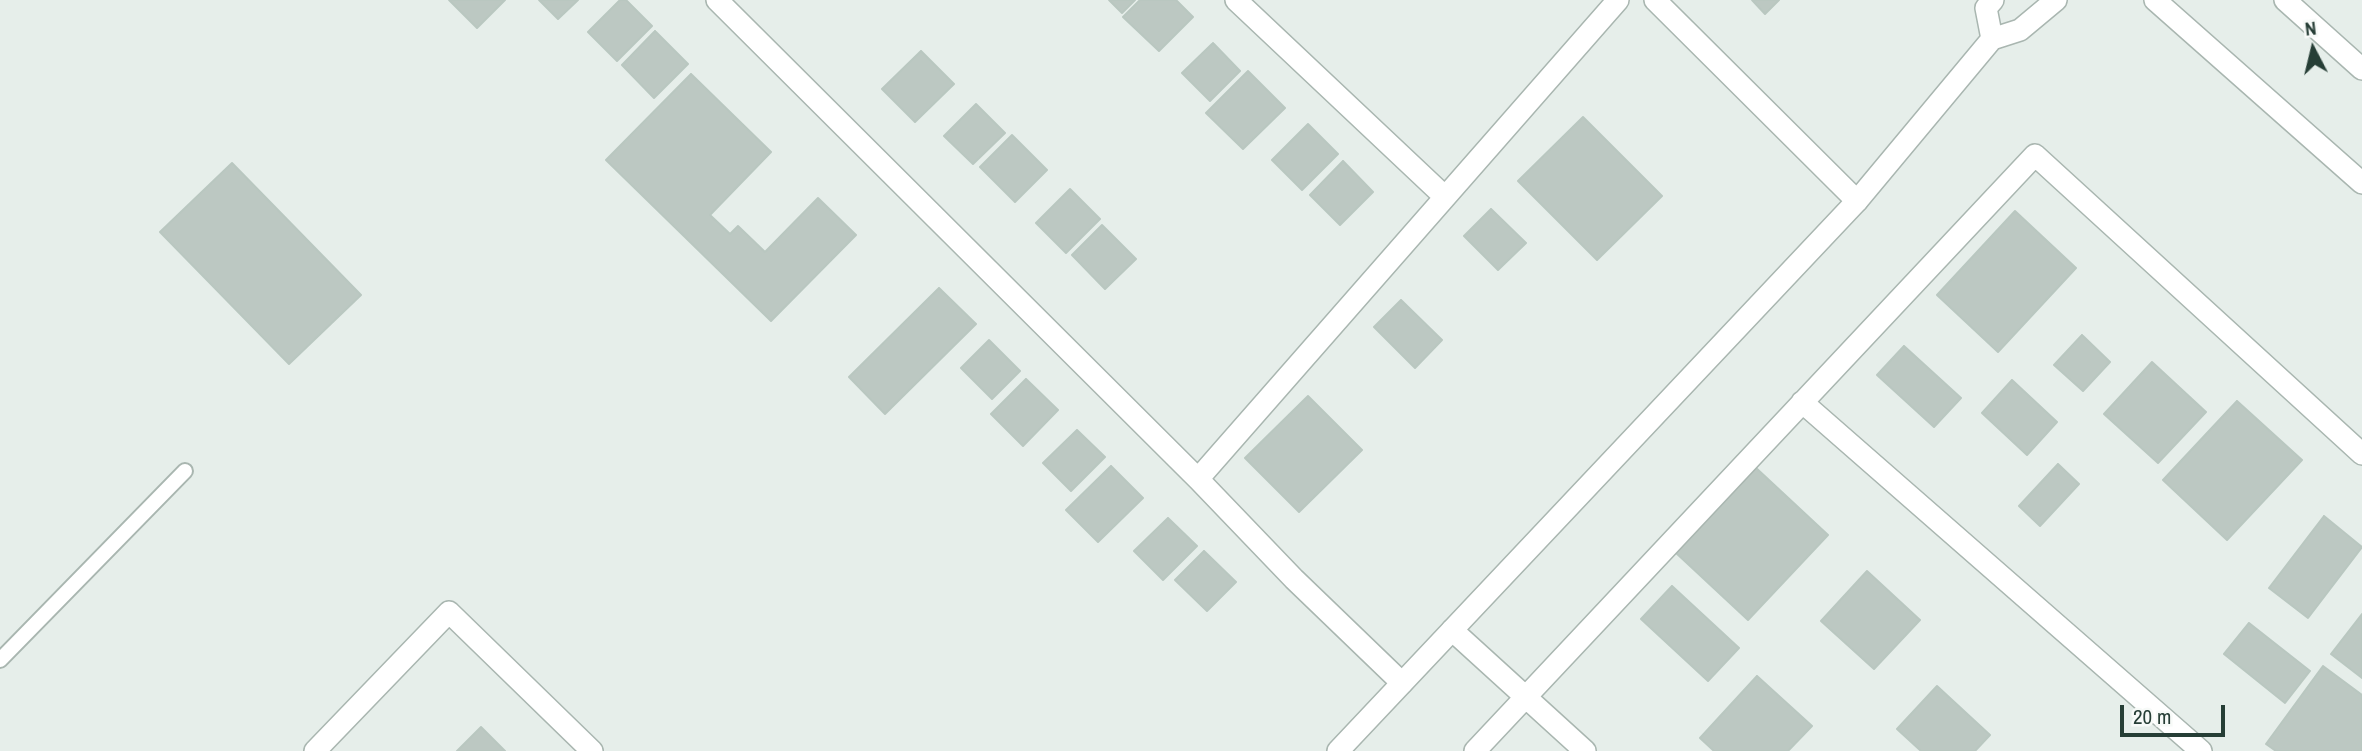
<!DOCTYPE html>
<style>
body{margin:0}
#map{position:relative;width:2362px;height:751px;overflow:hidden;background:#e6eeea;font-family:"Archivo Narrow",sans-serif}
canvas{display:block}
.north{position:absolute;left:2278px;top:14px;width:70px;height:70px;-webkit-text-stroke:5px #f7faf8;paint-order:stroke;rotate:353deg;font-size:19px;font-weight:700;line-height:28px;text-align:center;color:#263e36}
.north::after{content:'';display:block;margin:auto;width:24px;height:32px;background:#263e36;clip-path:polygon(50% 0,100% 100%,50% 72%,0 100%)}
.scale{position:absolute;left:2120px;top:705px;width:105px;height:32px;box-sizing:border-box;border:4px solid #263e36;border-top:0;padding-left:9px;font-size:21px;line-height:24px;white-space:nowrap;color:#263e36;-webkit-text-stroke:5px #f7faf8;paint-order:stroke}
</style>
<div id="map">
<canvas width="2362" height="751"></canvas>
<div class="north">N</div>
<div class="scale">20 m</div>
</div>
<script>
const ctx = document.querySelector('canvas').getContext('2d');
ctx.lineJoin = 'round';
function fillPath(path, color) {
  ctx.fillStyle = color;
  ctx.fill(path, 'evenodd');
}
function toPath(rows) {
  const path = new Path2D();
  for (const r of rows) {
    path.moveTo(r[0], r[1]);
    for (let i = 2; i < r.length; i += 2) path.lineTo(r[i], r[i + 1]);
  }
  return path;
}
function strokePath(path, color, width, dash) {
  ctx.strokeStyle = color;
  ctx.lineWidth = width;
  ctx.lineCap = dash ? 'butt' : 'round';
  ctx.setLineDash(dash || []);
  ctx.stroke(path);
}
const building = toPath([
 [449,0,505,0,477,28,449,0],
 [539,0,578,0,558,19,539,0],
 [620,0,626,0,652,26,617,61,588,32,620,0],
 [1109,0,1135,0,1122,13,1109,0],
 [1140,0,1176,0,1193,17,1159,51,1123,17,1140,0],
 [1752,0,1779,0,1765,14,1752,0],
 [655,31,688,64,654,98,622,65,655,31],
 [1213,43,1240,71,1210,101,1182,73,1213,43],
 [921,51,954,84,915,122,882,89,921,51],
 [1248,71,1285,108,1243,149,1206,113,1248,71],
 [691,74,771,152,710,215,730,234,738,226,765,252,818,198,856,235,771,321,606,160,691,74],
 [976,104,1005,133,973,164,944,136,976,104],
 [1583,117,1662,196,1597,260,1518,181,1583,117],
 [1308,124,1338,154,1302,190,1272,160,1308,124],
 [1012,135,1047,170,1015,202,980,167,1012,135],
 [1343,161,1373,192,1340,225,1310,195,1343,161],
 [232,163,361,295,289,364,160,232,232,163],
 [1070,189,1100,219,1066,253,1036,223,1070,189],
 [1491,209,1526,243,1498,270,1464,236,1491,209],
 [2015,211,2076,268,1998,352,1937,295,2015,211],
 [1102,225,1136,259,1105,289,1072,255,1102,225],
 [939,288,976,324,885,414,849,377,939,288],
 [1401,300,1442,340,1415,368,1374,327,1401,300],
 [2082,335,2110,362,2083,391,2054,365,2082,335],
 [989,340,1020,371,992,399,961,368,989,340],
 [1904,346,1961,398,1934,427,1877,375,1904,346],
 [2152,362,2206,412,2158,463,2104,414,2152,362],
 [1026,379,1058,410,1023,446,991,414,1026,379],
 [2012,380,2057,422,2027,455,1982,413,2012,380],
 [1308,396,1362,450,1299,512,1245,458,1308,396],
 [2237,401,2302,460,2227,540,2163,480,2237,401],
 [1077,430,1105,457,1071,491,1043,463,1077,430],
 [2058,464,2079,484,2040,526,2019,506,2058,464],
 [1111,466,1143,498,1098,542,1066,510,1111,466],
 [1755,467,1828,535,1748,620,1675,552,1755,467],
 [2324,516,2362,547,2308,618,2269,588,2324,516],
 [1168,518,1197,546,1163,580,1134,551,1168,518],
 [1204,551,1236,582,1207,611,1175,580,1204,551],
 [1867,571,1920,620,1874,669,1821,621,1867,571],
 [1672,586,1739,648,1708,681,1641,619,1672,586],
 [2362,614,2362,678,2331,654,2362,614],
 [2249,623,2310,671,2285,703,2224,654,2249,623],
 [2323,666,2362,695,2362,751,2276,751,2266,744,2323,666],
 [1757,676,1812,726,1788,751,1714,751,1700,738,1757,676],
 [1937,686,1990,735,1975,751,1921,751,1897,729,1937,686],
 [481,727,505,751,457,751,481,727]
]);
const service = toPath([
 [0,660,185,471]
]);
const minor = toPath([
 [717,0,1198,479,1294,579,1402,683],
 [1236,0,1445,197],
 [1655,0,1857,201],
 [1802,402,2201,751],
 [1198,479,1618,0],
 [1452,630,1585,751],
 [315,751,449,612,592,751],
 [1475,751,2035,155,2362,454]
]);
const tertiary = toPath([
 [1993,0,1986,8,1992,39,2020,30,2056,0],
 [2155,0,2362,183],
 [2285,0,2362,69],
 [1338,751,1857,201,1992,39]
]);
fillPath(building, '#bcc8c2');
strokePath(building, '#b9c7c0', 2);
strokePath(service, '#a9b6b0', 18);
strokePath(minor, '#a9b6b0', 24);
strokePath(tertiary, '#a9b6b0', 24);
strokePath(service, '#fff', 14);
strokePath(minor, '#fff', 21);
strokePath(tertiary, '#fff', 21);
</script>
